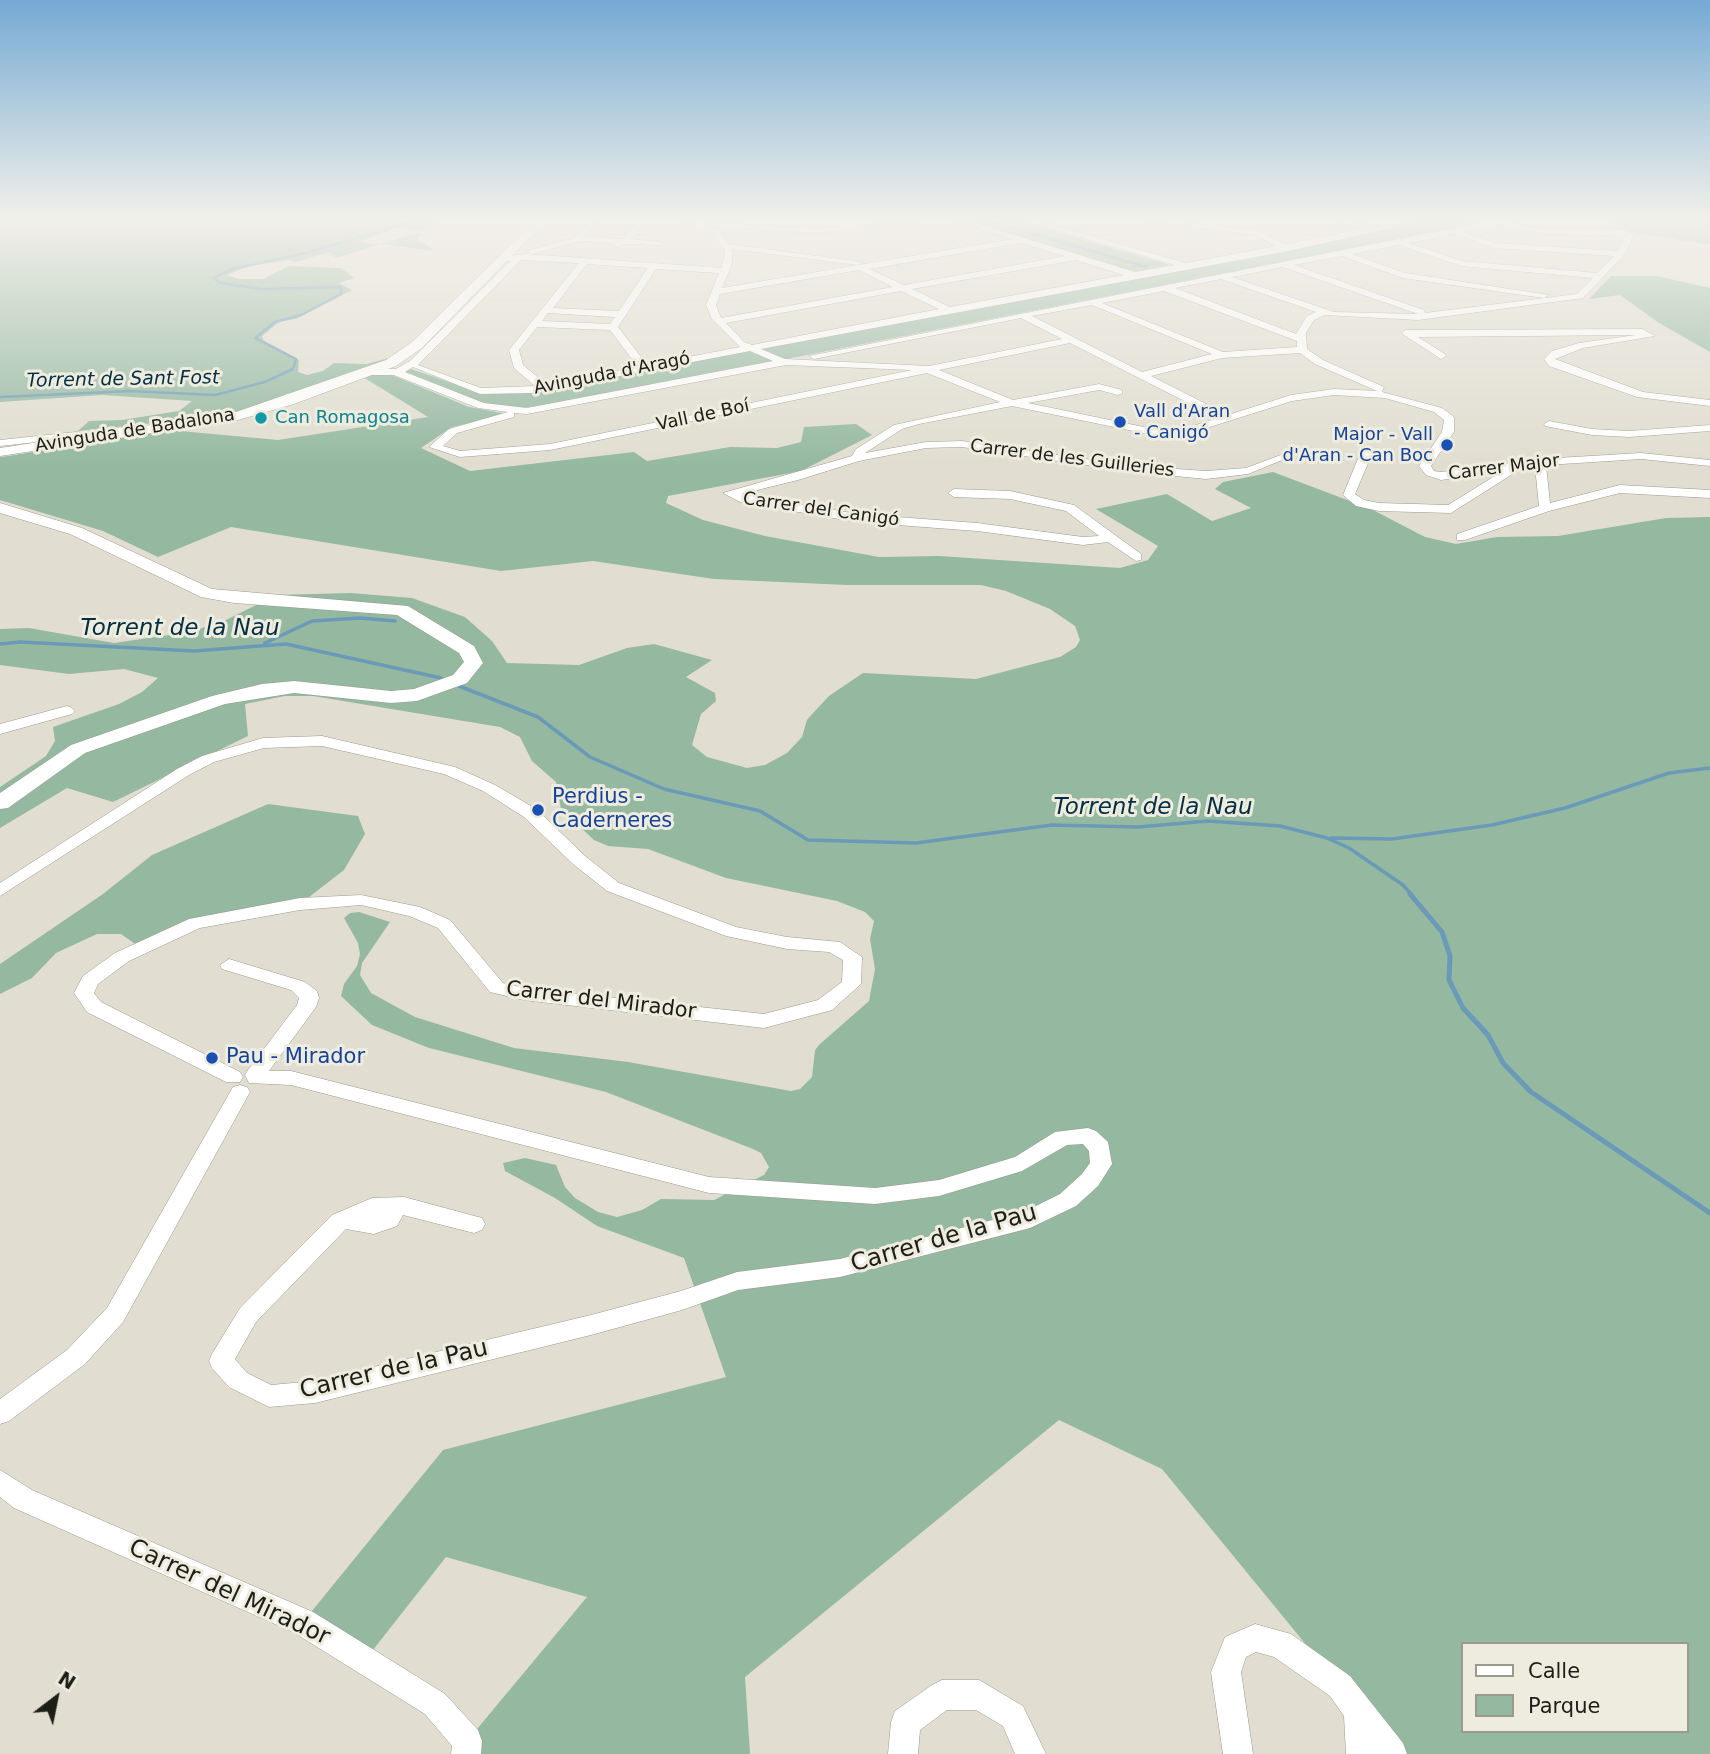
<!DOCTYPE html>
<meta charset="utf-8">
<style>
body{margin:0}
#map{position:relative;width:1710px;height:1754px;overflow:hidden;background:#e1ded1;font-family:"DejaVu Sans",sans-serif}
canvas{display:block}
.legend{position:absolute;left:1461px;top:1642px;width:228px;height:91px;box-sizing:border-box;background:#eeecde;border:2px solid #9b9a8f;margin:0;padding:9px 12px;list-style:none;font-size:21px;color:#1e1e19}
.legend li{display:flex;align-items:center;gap:14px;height:35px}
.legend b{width:35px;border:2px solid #9b9a8f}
.north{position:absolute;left:21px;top:1663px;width:70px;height:70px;-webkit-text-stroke:5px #eeecde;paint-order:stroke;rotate:32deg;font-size:19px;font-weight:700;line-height:28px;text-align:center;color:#1e1e19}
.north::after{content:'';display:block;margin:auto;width:24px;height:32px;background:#1e1e19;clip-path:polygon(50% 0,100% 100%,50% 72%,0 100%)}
</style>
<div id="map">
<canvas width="1710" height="1754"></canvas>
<ul class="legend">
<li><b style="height:9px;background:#fff"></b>Calle</li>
<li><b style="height:19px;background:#94b8a0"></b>Parque</li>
</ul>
<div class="north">N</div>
</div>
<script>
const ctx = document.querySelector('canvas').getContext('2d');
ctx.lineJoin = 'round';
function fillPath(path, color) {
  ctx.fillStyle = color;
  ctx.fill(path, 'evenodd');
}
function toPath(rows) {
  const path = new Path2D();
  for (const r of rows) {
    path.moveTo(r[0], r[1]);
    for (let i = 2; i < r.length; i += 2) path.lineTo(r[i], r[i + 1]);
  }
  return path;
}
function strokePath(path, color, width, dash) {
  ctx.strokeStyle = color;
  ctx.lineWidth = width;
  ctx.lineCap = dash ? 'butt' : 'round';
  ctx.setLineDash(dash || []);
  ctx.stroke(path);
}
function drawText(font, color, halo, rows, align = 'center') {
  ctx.font = font + ' "DejaVu Sans",sans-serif';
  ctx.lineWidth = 6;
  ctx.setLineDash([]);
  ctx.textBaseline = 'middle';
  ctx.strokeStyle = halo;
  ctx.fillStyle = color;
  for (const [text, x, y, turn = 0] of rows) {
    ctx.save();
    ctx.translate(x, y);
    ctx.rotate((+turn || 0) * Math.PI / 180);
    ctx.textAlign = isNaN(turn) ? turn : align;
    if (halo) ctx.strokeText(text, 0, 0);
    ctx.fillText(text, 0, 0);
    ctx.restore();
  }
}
const green = toPath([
 [0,221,439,221,423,230,396,228,361,242,381,244,421,232,417,239,435,251,381,244,336,258,330,252,296,262,290,260,249,266,227,275,239,279,263,279,289,266,341,268,354,278,339,283,352,290,296,319,279,322,262,336,263,340,299,360,298,372,307,375,323,371,334,363,367,364,399,355,339,379,286,394,276,401,220,416,78,431,89,421,122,420,179,411,192,401,102,395,0,402],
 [966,221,1020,221,1170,265,1133,272],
 [1427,221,1479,223,568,402,520,408,482,404,404,372,411,369,484,394,543,390],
 [1612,221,1710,221,1710,245,1632,232],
 [1611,276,1657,276,1710,288,1710,352,1659,323,1620,295,1589,299],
 [371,375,392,375,469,407,507,414,452,427,421,448,470,471,634,452,647,461,730,447,777,448,801,442,804,427,856,424,872,435,801,471,668,496,666,503,703,520,765,536,879,557,939,556,1120,568,1148,560,1158,546,1096,509,1167,494,1212,521,1251,508,1215,489,1223,482,1273,472,1371,509,1425,537,1456,544,1497,537,1558,536,1666,518,1710,517,1710,1754,1392,1754,1340,1686,1162,1469,1059,1420,745,1677,750,1754,473,1754,467,1741,587,1597,446,1557,369,1655,303,1622,443,1450,726,1377,684,1258,597,1226,555,1198,505,1171,503,1163,525,1158,556,1165,565,1187,575,1198,598,1212,617,1217,642,1210,661,1199,714,1200,764,1175,769,1167,761,1153,753,1149,606,1092,429,1048,372,1025,341,996,344,984,357,966,360,954,358,943,344,918,350,913,359,912,390,922,362,963,360,975,371,993,415,1017,514,1048,628,1062,791,1091,800,1089,812,1077,815,1050,820,1044,869,1001,875,969,870,939,874,921,865,912,837,901,726,878,648,849,608,846,594,840,561,809,556,782,532,761,520,737,500,727,313,696,285,696,245,704,248,736,113,802,67,788,0,828,0,787,46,756,55,741,53,727,119,704,142,692,158,678,124,669,69,674,0,665,0,629,29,628,114,643,190,632,226,620,276,595,351,593,412,598,465,617,492,641,507,663,579,665,627,648,654,644,712,660,686,677,715,693,716,701,701,714,692,745,707,757,747,768,765,765,787,753,802,737,807,720,814,712,829,696,863,673,976,679,1060,657,1076,647,1080,640,1075,626,1050,609,1006,591,981,585,847,585,714,579,593,561,501,571,231,527,158,557,103,531,0,500,0,457,8,456,170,430,278,440,428,417,363,377],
 [1463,1644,1687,1644,1687,1731,1463,1731],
 [268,804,358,816,365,834,344,870,300,904,193,924,141,948,121,934,97,934,56,953,32,978,0,994,0,964,103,894,152,855]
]);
const streamFar2 = toPath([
 [989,221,1146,267],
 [0,397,130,391,215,395,265,382,293,369,296,359,255,338,275,322,301,315,341,294,341,287,262,289,220,283,213,278,233,269,310,252,412,221]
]);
const streamFar1 = toPath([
 [265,643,312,621,360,618,395,621],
 [0,644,20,642,194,651,286,644,441,678],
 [459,686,538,717,590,757,664,789,760,811,808,840,916,843,1052,825,1138,827,1208,821,1280,826,1327,838,1349,848,1403,885,1412,895],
 [1331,838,1392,839,1492,825,1565,808,1669,773,1710,768]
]);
const stream = toPath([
 [1410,894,1442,932,1450,956,1449,980,1463,1008,1488,1035,1503,1063,1531,1092,1710,1213]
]);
const minor = toPath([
 [588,221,596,221,584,237,623,239,639,221,647,221,631,239,665,243,661,245,625,244,617,247,613,243,581,241,531,254,527,251,574,238,588,221],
 [685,221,818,229,915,221,818,233,712,227,718,229,728,244,862,262,858,265,732,249,732,263,722,288,1012,239,957,221,969,221,1135,272,1175,265,1026,221,1039,221,1186,263,1276,246,1255,235,1148,221,1173,221,1257,231,1286,244,1361,229,1340,221,1352,221,1372,228,1423,221,1288,251,761,349,785,359,929,366,1062,339,1021,318,814,359,809,356,1490,221,1506,221,1547,230,1623,230,1634,235,1625,254,1583,298,1418,320,1325,315,1314,320,1306,333,1307,349,1323,360,1384,387,1382,392,1442,408,1454,417,1454,432,1431,466,1434,471,1441,472,1540,459,1641,453,1710,460,1710,466,1641,459,1546,465,1550,503,1620,485,1710,490,1710,498,1620,493,1549,511,1465,540,1457,540,1457,534,1539,506,1535,466,1522,468,1451,513,1379,511,1356,506,1343,495,1360,454,1366,451,1372,454,1355,494,1364,500,1379,503,1448,505,1503,471,1441,480,1426,475,1419,466,1442,432,1444,420,1434,412,1385,398,1334,395,1292,401,1194,432,1158,436,1012,406,919,424,902,429,865,453,926,442,962,441,1134,466,1206,471,1246,468,1286,453,1292,456,1248,474,1206,479,1134,472,962,447,926,448,859,461,798,480,741,494,857,514,977,523,1083,537,1099,536,1066,511,1010,499,954,497,948,493,954,489,1010,491,1074,505,1141,554,1141,560,1136,561,1108,542,1083,545,977,531,857,522,740,502,723,493,852,456,856,449,894,425,1000,402,927,373,550,450,460,457,429,447,449,429,508,412,478,408,394,375,367,375,362,372,367,369,396,369,410,361,510,261,500,261,500,257,527,254,722,268,725,251,712,233,685,221],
 [1500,225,1547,234,1625,236,1618,251,1496,243,1463,232,1500,225],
 [1454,234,1495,248,1614,256,1597,273,1462,261,1409,243,1454,234],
 [1020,243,1065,256,904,285,869,269,1020,243],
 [1399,245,1461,266,1593,278,1577,294,1425,313,1424,310,1294,265,1342,256,1403,278,1544,298,1549,295,1405,273,1352,254,1399,245],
 [521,260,579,263,509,350,514,368,535,386,481,388,418,365,521,260],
 [1076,260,1124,275,950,307,912,289,1076,260],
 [587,264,648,268,619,311,553,308,587,264],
 [1283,267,1418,314,1334,312,1232,277,1283,267],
 [656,269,719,273,706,305,712,319,740,347,647,365,618,327,656,269],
 [859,270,893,287,721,318,716,305,720,294,859,270],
 [1221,279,1316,312,1307,316,1296,334,1175,288,1221,279],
 [901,291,939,309,752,345,744,342,726,323,901,291],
 [1164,291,1297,341,1297,347,1223,352,1102,303,1164,291],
 [1092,305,1212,354,1142,372,1032,316,1092,305],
 [548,313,615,317,610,324,542,321,548,313],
 [537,327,610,330,638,367,546,384,523,365,519,350,537,327],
 [1070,343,1218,418,1193,426,1158,430,1028,403,1099,390,1118,395,1122,394,1122,390,1099,384,1013,400,939,370,1070,343],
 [750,351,773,361,527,408,484,403,405,372,413,367,480,394,531,393,750,351],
 [1300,353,1315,364,1377,391,1334,389,1291,395,1228,415,1151,376,1222,358,1300,353],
 [786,365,912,370,550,444,460,451,443,446,457,433,514,417,514,413,527,414,786,365],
 [1642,329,1655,336,1583,348,1555,359,1643,392,1710,400,1710,406,1637,397,1549,366,1544,359,1552,351,1579,343,1636,335,1418,337,1445,354,1446,356,1441,359,1401,333,1406,330,1642,329],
 [1549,421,1592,429,1629,431,1710,425,1710,431,1629,437,1592,435,1545,426,1544,424,1549,421],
 [143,425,147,426,147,430,0,446,0,440,143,425],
 [67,706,72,708,75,711,72,714,0,734,0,724,67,706],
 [322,736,455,767,495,785,536,809,585,856,619,883,736,927,787,937,840,942,862,957,861,984,832,1010,764,1028,524,1000,490,992,438,928,409,916,361,905,300,910,200,928,129,961,98,984,94,993,101,1002,240,1072,243,1077,240,1082,226,1082,87,1012,74,993,83,976,115,953,189,919,300,898,361,895,420,907,450,920,503,983,524,988,764,1014,818,1000,842,982,843,960,829,952,787,949,726,936,607,891,573,864,524,817,483,791,444,774,322,746,264,748,214,762,189,775,0,896,0,883,177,769,202,756,263,738,322,736],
 [229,959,305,982,317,991,319,998,316,1007,269,1071,291,1071,709,1177,875,1188,939,1180,1015,1157,1055,1132,1088,1128,1096,1131,1108,1142,1112,1164,1098,1186,1076,1206,1030,1228,840,1277,738,1290,682,1310,591,1335,315,1403,269,1407,229,1387,212,1368,209,1361,212,1354,240,1308,332,1215,372,1198,404,1197,482,1218,485,1224,482,1230,474,1233,403,1215,397,1226,374,1234,346,1229,256,1322,235,1359,247,1373,271,1385,315,1381,591,1315,681,1291,737,1272,840,1259,1024,1212,1060,1194,1082,1174,1090,1163,1089,1151,1083,1144,1067,1145,1022,1171,939,1196,875,1204,709,1193,291,1085,249,1083,245,1075,248,1070,297,1005,299,998,291,990,222,969,220,965,229,959],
 [240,1085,247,1087,250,1092,123,1322,85,1364,9,1421,0,1424,0,1399,67,1350,107,1308,233,1087,240,1085],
 [0,1470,32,1490,313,1612,445,1694,478,1730,482,1741,481,1754,451,1754,452,1746,425,1714,293,1632,14,1508,0,1497,0,1470],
 [1255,1624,1291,1634,1350,1676,1403,1743,1407,1754,1346,1754,1344,1716,1330,1696,1274,1657,1256,1652,1246,1657,1241,1672,1253,1754,1223,1754,1211,1672,1225,1637,1255,1624],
 [942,1680,979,1680,1023,1706,1046,1754,1015,1754,1003,1726,976,1710,947,1710,920,1730,918,1754,888,1754,891,1722,895,1711,932,1685,942,1680]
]);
const tertiary = toPath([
 [535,221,546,221,422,348,396,366,294,404,238,420,0,456,0,448,236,412,386,360,412,342,535,221],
 [0,503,82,528,212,589,408,606,474,646,483,663,467,683,417,701,391,703,294,693,225,704,85,753,8,808,0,809,0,793,71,745,212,696,262,684,294,681,391,691,414,689,453,675,464,662,459,653,397,615,234,603,201,597,70,534,0,513,0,503]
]);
const markers = [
 [261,418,7,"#0f9aa8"],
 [1120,422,7,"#1a4fb4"],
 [1447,445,7,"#1a4fb4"],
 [538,810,7,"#1a4fb4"],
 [212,1058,7,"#1a4fb4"]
];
const farStreetnames = [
 ["Avinguda d'Aragó",612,374,-11],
 ["Vall de Boí",703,416,-12],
 ["Avinguda de Badalona",135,431,-9],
 ["Carrer de les Guilleries",1072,459,7],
 ["Carrer Major",1504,468,-7],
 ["Carrer del Canigó",821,510,8]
];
const farTransitnames = [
 ["Vall d'Aran",1134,412],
 ["- Canigó",1134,433],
 ["Major - Vall",1433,435,"right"],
 ["d'Aran - Can Boc",1433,456,"right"]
];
const farCulturenames = [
 ["Can Romagosa",275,418]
];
const farWaternames = [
 ["Torrent de Sant Fost",123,380,-1]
];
const transitNames = [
 ["Perdius -",552,798],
 ["Caderneres",552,822],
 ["Pau - Mirador",226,1058]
];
const streetNames = [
 ["Carrer del Mirador",601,1001,7]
];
const waterNames = [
 ["Torrent de la Nau",180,629],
 ["Torrent de la Nau",1153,808]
];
const nearStreetnames = [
 ["Carrer de la Pau",944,1239,-16],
 ["Carrer de la Pau",394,1370,-13],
 ["Carrer del Mirador",229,1593,25]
];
fillPath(green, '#94b8a0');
strokePath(streamFar2, '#6a9ab7', 2.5);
strokePath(streamFar1, '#6a9ab7', 3.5);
strokePath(stream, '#6a9ab7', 5);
strokePath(minor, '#9b998c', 1);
strokePath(tertiary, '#9b998c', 1);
fillPath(minor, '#fff');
fillPath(tertiary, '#fff');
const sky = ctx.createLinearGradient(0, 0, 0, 467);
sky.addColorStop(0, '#75aad4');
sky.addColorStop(0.47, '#f2f0ea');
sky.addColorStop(1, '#f2f0ea00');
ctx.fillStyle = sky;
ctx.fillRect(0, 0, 1710, 467);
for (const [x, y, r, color] of markers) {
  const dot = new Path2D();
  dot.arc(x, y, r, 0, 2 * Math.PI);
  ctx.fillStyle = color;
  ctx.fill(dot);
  strokePath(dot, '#eeecde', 2.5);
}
drawText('18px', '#1e1e19', '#eeecde', farStreetnames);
drawText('18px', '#164399', '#eeecde', farTransitnames, 'left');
drawText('18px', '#0d838f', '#eeecde', farCulturenames, 'left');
drawText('italic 19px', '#032e43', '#eeecde', farWaternames);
drawText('21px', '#164399', '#eeecde', transitNames, 'left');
drawText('21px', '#1e1e19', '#eeecde', streetNames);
drawText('italic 23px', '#032e43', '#eeecde', waterNames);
drawText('24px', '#1e1e19', '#eeecde', nearStreetnames);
</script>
